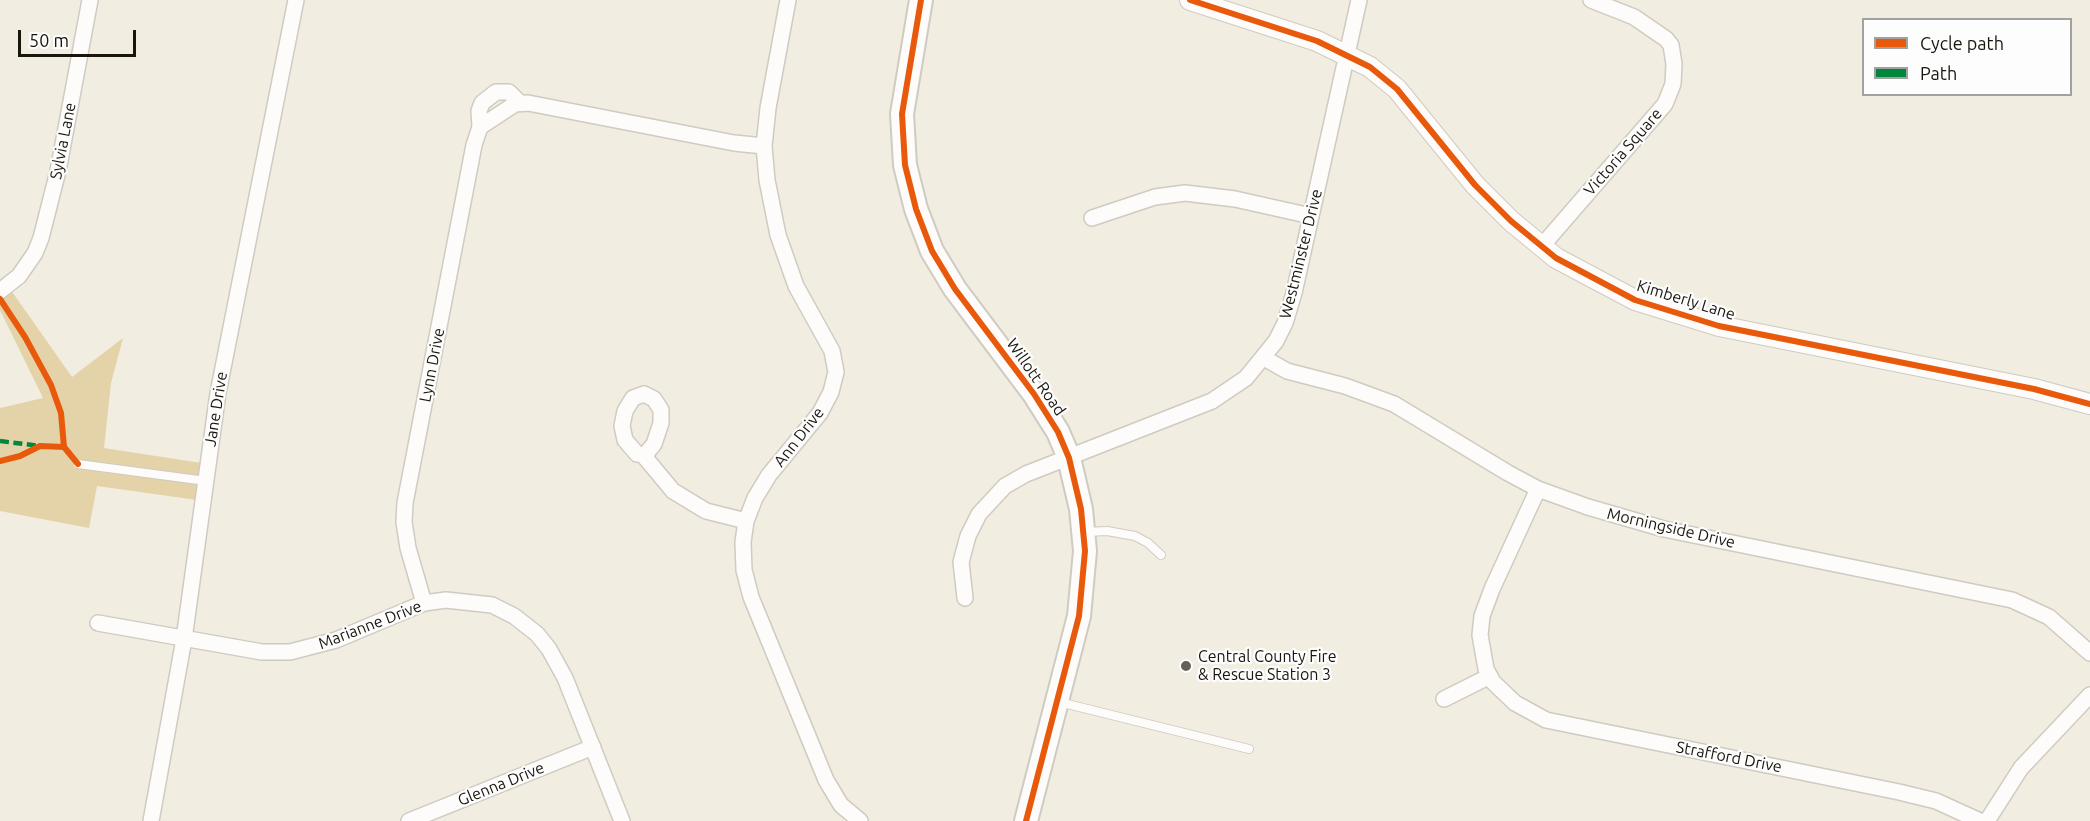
<!DOCTYPE html>
<style>
body{margin:0}
#map{position:relative;width:2090px;height:821px;overflow:hidden;background:#f2ede1;font-family:Ubuntu,sans-serif}
canvas{display:block}
.legend{position:absolute;left:1862px;top:18px;width:210px;height:78px;box-sizing:border-box;background:#fdfdfd;border:2px solid #a2a19d;margin:0;padding:8px 10px;list-style:none;font-size:18px;color:#19160e}
.legend li{display:flex;align-items:center;gap:12px;height:30px}
.legend b{width:30px;border:2px solid #a2a19d}
.scale{position:absolute;left:18px;top:30px;width:118px;height:27px;box-sizing:border-box;border:3px solid #19160e;border-top:0;padding-left:8px;font-size:18px;line-height:21px;white-space:nowrap;color:#19160e;-webkit-text-stroke:4px #fdfdfd;paint-order:stroke}
</style>
<div id="map">
<canvas width="2090" height="821"></canvas>
<ul class="legend">
<li><b style="height:8px;background:#e8590c"></b>Cycle path</li>
<li><b style="height:8px;background:#00873e"></b>Path</li>
</ul>
<div class="scale">50 m</div>
</div>
<script>
const ctx = document.querySelector('canvas').getContext('2d');
ctx.lineJoin = 'round';
function fillPath(path, color) {
  ctx.fillStyle = color;
  ctx.fill(path, 'evenodd');
}
function toPath(rows) {
  const path = new Path2D();
  for (const r of rows) {
    path.moveTo(r[0], r[1]);
    for (let i = 2; i < r.length; i += 2) path.lineTo(r[i], r[i + 1]);
  }
  return path;
}
function strokePath(path, color, width, dash) {
  ctx.strokeStyle = color;
  ctx.lineWidth = width;
  ctx.lineCap = dash ? 'butt' : 'round';
  ctx.setLineDash(dash || []);
  ctx.stroke(path);
}
function drawText(font, color, halo, rows, align = 'center') {
  ctx.font = font + ' Ubuntu,sans-serif';
  ctx.lineWidth = 4.5;
  ctx.setLineDash([]);
  ctx.textBaseline = 'middle';
  ctx.strokeStyle = halo;
  ctx.fillStyle = color;
  for (const [text, x, y, turn = 0] of rows) {
    ctx.save();
    ctx.translate(x, y);
    ctx.rotate((+turn || 0) * Math.PI / 180);
    ctx.textAlign = isNaN(turn) ? turn : align;
    if (halo) ctx.strokeText(text, 0, 0);
    ctx.fillText(text, 0, 0);
    ctx.restore();
  }
}
const green = toPath([
 [8,286,72,377,123,338,111,383,104,448,208,464,204,501,97,486,89,528,0,511,0,408,43,398,0,310,0,291]
]);
const service = toPath([
 [78,464,206,481],
 [1085,532,1107,531,1135,536,1148,543,1161,555],
 [1059,702,1249,749]
]);
const minor = toPath([
 [788,0,768,108,764,146,767,180,778,235,796,286,832,351,836,372,831,392,820,413,769,475,755,498,746,521,743,542,744,570,751,597,826,780,841,805,860,821],
 [480,127,479,111,482,103,496,92,509,92,520,103],
 [1092,218,1155,197,1185,193,1235,199,1311,216],
 [1541,247,1665,104,1673,84,1674,64,1671,45,1666,39,1634,17,1591,0],
 [0,291,19,276,35,253,41,238,58,171,90,0],
 [1264,358,1287,371,1345,386,1394,404,1508,473,1538,489,1588,507,1664,529,2012,600,2049,617,2090,653],
 [644,394,654,399,661,410,661,423,654,444,645,455,637,454,625,440,622,426,625,411,633,398,644,394],
 [643,455,673,491,706,511,746,521],
 [1538,489,1492,589,1482,616,1480,635,1486,669,1493,682,1515,703,1546,720,1899,792,1936,801,1980,821],
 [965,598,961,562,968,536,979,514,1005,486,1026,474,1212,401,1246,378,1276,341,1285,323,1294,293,1359,0],
 [424,603,408,548,404,522,405,503,474,145,480,127,515,104,528,103,734,143,764,146],
 [98,623,262,652,290,652,336,640,424,603,446,600,492,605,514,616,537,634,549,649,565,678,622,821],
 [1444,699,1490,676],
 [151,821,184,639,218,393,296,0],
 [409,821,593,747],
 [1987,821,2021,768,2090,695]
]);
const tertiary = toPath([
 [1190,0,1317,41,1370,67,1397,89,1475,185,1511,221,1556,258,1635,300,1719,326,2034,389,2090,404]
]);
const secondary = toPath([
 [921,0,902,114,905,165,916,209,932,251,955,289,1034,394,1058,432,1069,458,1081,509,1085,551,1079,616,1026,821]
]);
const quiet = toPath([
 [0,441,40,446]
]);
const cycleway = toPath([
 [921,0,902,114,905,165,916,209,932,251,955,289,1034,394,1058,432,1069,458,1081,509,1085,551,1079,616,1026,821],
 [1190,0,1317,41,1370,67,1397,89,1475,185,1511,221,1556,258,1635,300,1719,326,2034,389,2090,404],
 [0,299,25,337,51,385,61,413,64,447],
 [0,461,20,456,40,446,64,447,78,464]
]);
const markers = [
 [1186,666,6,"#656158"]
];
const streetNames = [
 ["Sylvia Lane",63,141,-79],
 ["Victoria Square",1623,152,-49],
 ["Westminster Drive",1301,254,-76],
 ["Kimberly Lane",1686,300,17],
 ["Lynn Drive",432,365,-79],
 ["Willott Road",1036,377,55],
 ["Jane Drive",216,409,-81],
 ["Ann Drive",799,437,-52],
 ["Morningside Drive",1671,528,13],
 ["Marianne Drive",370,625,-21],
 ["Strafford Drive",1729,757,11],
 ["Glenna Drive",501,784,-22]
];
const poiNames = [
 ["Central County Fire",1198,657],
 ["& Rescue Station 3",1198,675]
];
fillPath(green, '#e4d3a8');
strokePath(service, '#cfcbc2', 10);
strokePath(minor, '#cfcbc2', 18);
strokePath(tertiary, '#cfcbc2', 22);
strokePath(secondary, '#cfcbc2', 26);
strokePath(service, '#fdfcfa', 8);
strokePath(minor, '#fdfcfa', 15);
strokePath(tertiary, '#fdfcfa', 20);
strokePath(secondary, '#fdfcfa', 22);
strokePath(quiet, '#00873e', 4.5, [9, 4.5]);
strokePath(cycleway, '#e8590c', 6);
for (const [x, y, r, color] of markers) {
  const dot = new Path2D();
  dot.arc(x, y, r, 0, 2 * Math.PI);
  ctx.fillStyle = color;
  ctx.fill(dot);
  strokePath(dot, '#fdfdfd', 2);
}
drawText('16px', '#19160e', '#fdfdfd', streetNames);
drawText('16px', '#19160e', '#fdfdfd', poiNames, 'left');
</script>
